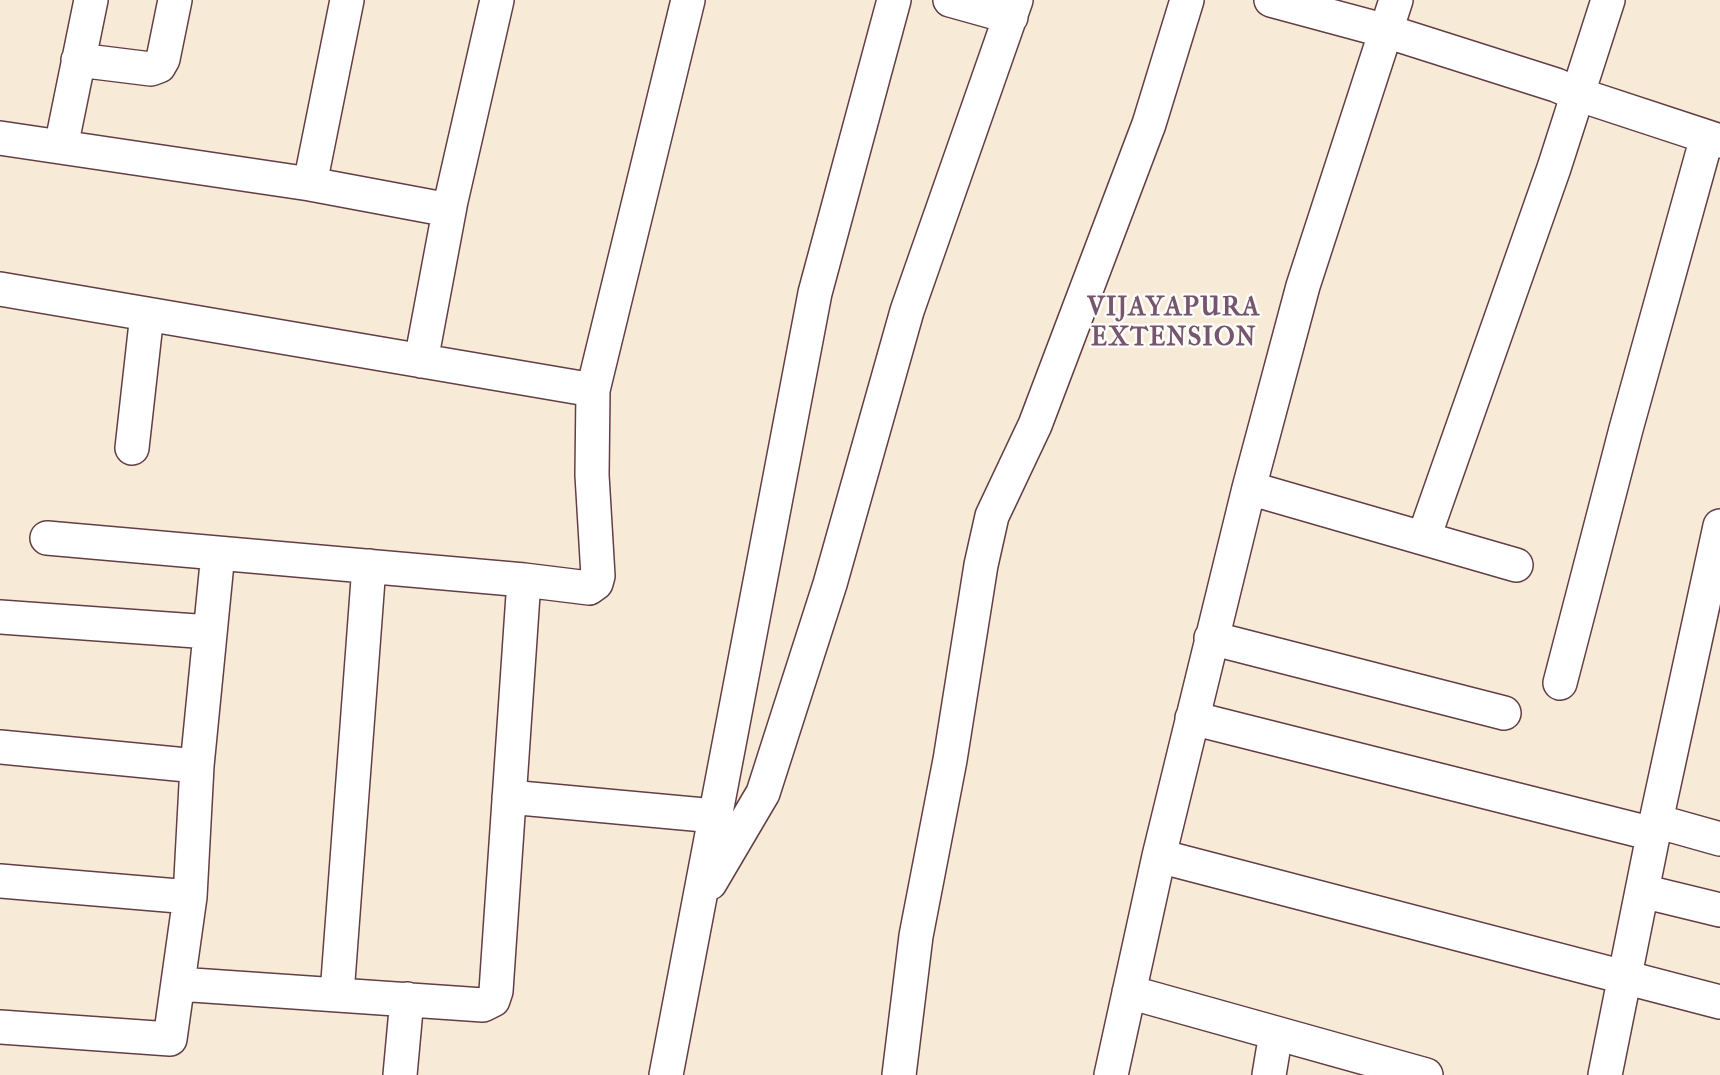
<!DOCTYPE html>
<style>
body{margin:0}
canvas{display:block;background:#f7ebd8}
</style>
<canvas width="1720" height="1075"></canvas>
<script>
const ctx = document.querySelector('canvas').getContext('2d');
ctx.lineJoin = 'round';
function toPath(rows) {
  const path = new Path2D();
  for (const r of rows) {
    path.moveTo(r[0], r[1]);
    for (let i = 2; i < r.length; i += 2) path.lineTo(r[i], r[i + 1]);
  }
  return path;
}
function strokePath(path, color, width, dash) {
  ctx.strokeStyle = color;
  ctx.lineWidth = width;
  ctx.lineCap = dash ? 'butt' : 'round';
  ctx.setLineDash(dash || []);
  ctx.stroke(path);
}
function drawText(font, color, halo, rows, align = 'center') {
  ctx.font = font + ' "IM FELL French Canon",serif';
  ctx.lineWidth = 5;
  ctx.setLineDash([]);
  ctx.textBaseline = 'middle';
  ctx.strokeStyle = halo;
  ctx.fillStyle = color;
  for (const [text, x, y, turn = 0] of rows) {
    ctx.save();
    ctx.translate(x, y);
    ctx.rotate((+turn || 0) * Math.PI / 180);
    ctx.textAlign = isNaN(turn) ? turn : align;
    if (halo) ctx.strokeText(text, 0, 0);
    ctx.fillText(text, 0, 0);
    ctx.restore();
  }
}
const street = toPath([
 [950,0,1011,17],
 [1271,0,1386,31,1556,85,1577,94,1720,141],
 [78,60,151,69,159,66,163,59,175,0],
 [0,138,310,184,449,210],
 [61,147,91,0],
 [310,184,347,0],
 [0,289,593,390],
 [421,361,451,201,497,0],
 [132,448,147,314],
 [1249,488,1516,565],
 [1424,537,1554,168,1608,0],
 [47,538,524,580,589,588,596,583,598,576,592,475,593,390,688,0],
 [0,617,210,632],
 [1211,638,1504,713],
 [1560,683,1626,429,1707,137],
 [1192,718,1653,834],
 [0,747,197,766],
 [509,797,715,816],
 [1656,821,1720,839],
 [1159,856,1720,1002],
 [0,881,190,897],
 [710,883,763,793,830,584,907,311,1016,0],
 [1642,891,1720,910],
 [178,984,483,1005,493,1000,496,991,524,580],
 [1129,992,1426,1075],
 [337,994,369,566],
 [0,1027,170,1039,190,897,197,766,218,553],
 [400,1075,407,999],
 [666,1075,815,293,894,0],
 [899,1075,916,936,950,760,981,565,992,516,1035,425,1149,124,1187,0],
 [1111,1075,1159,856,1249,488,1303,286,1396,0],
 [1269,1075,1276,1033],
 [1605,1075,1656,821,1720,526]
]);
const districtNames = [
 ["VIJAYAPURA",1174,309],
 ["EXTENSION",1174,339]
];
strokePath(street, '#643e45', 36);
strokePath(street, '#fff', 33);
ctx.letterSpacing = '1.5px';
drawText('bold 26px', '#75566e', '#fdfcf7', districtNames);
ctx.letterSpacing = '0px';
</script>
